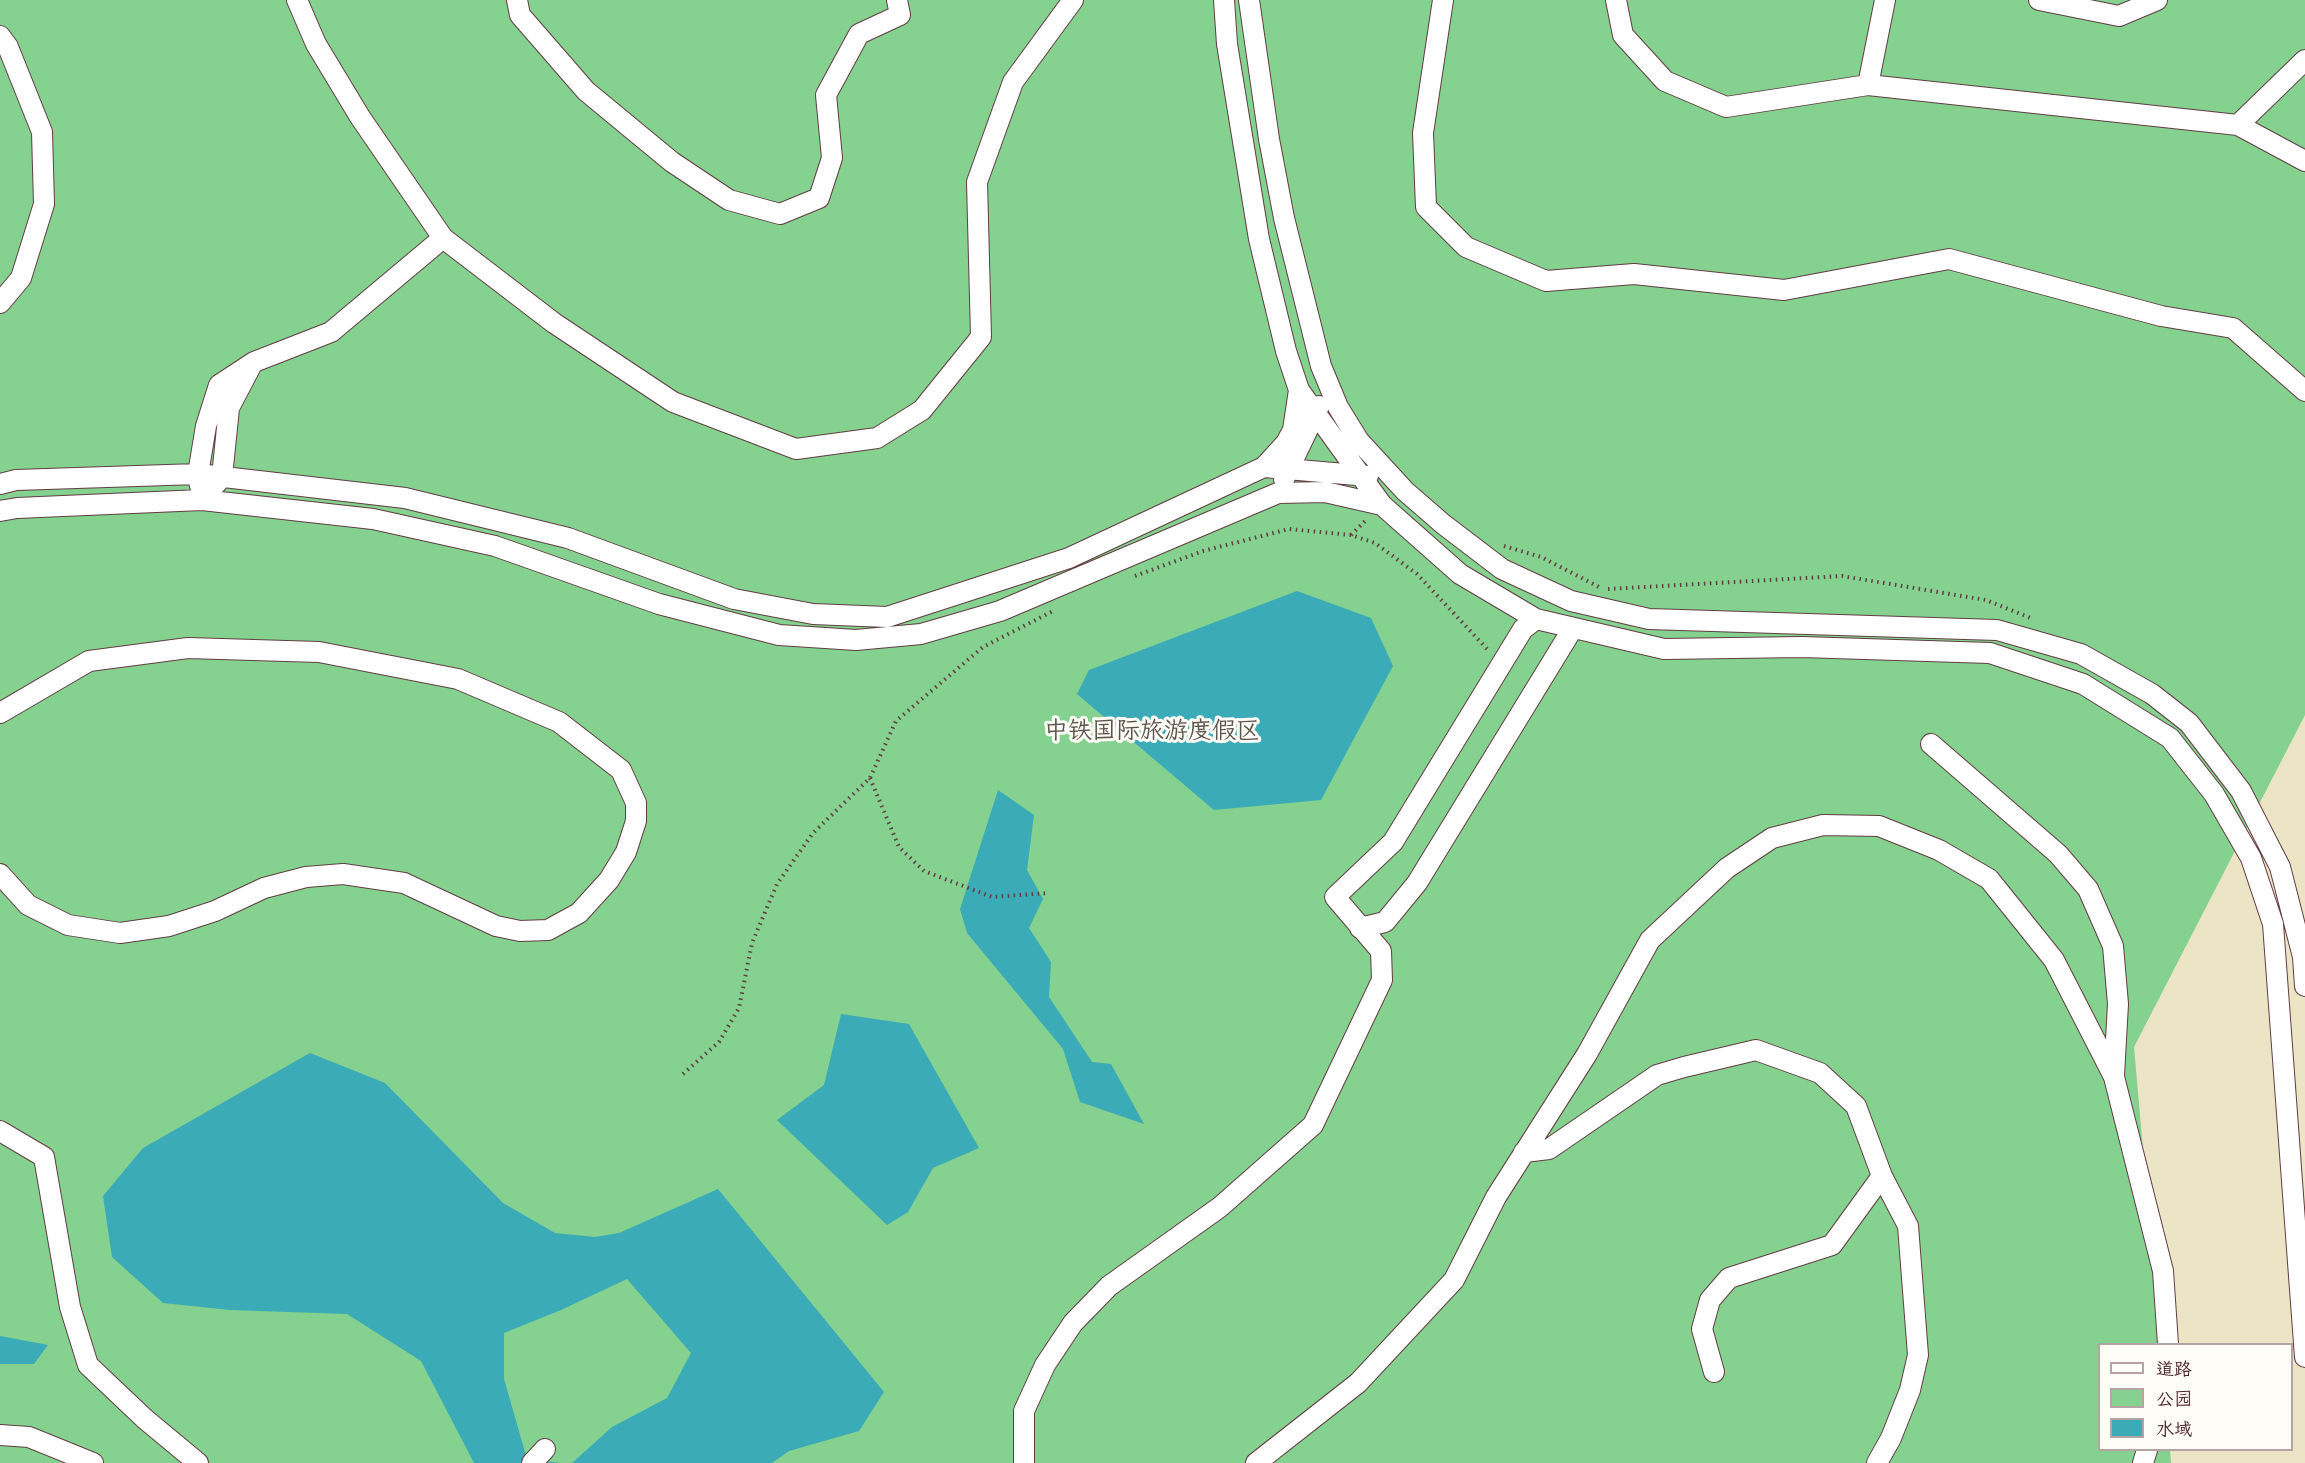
<!DOCTYPE html>
<meta charset="utf-8">
<style>
body{margin:0}
#map{position:relative;width:2305px;height:1463px;overflow:hidden;background:#ebe4c5;font-family:Caveat,"LXGW WenKai TC",sans-serif}
canvas{display:block}
.legend{position:absolute;left:2098px;top:1343px;width:195px;height:108px;box-sizing:border-box;background:#fdfcf7;border:2px solid #b5a4a5;margin:0;padding:8px 10px;list-style:none;font-size:18px;color:#4a1f2b}
.legend li{display:flex;align-items:center;gap:12px;height:30px}
.legend b{width:30px;border:2px solid #b5a4a5}
</style>
<div id="map">
<canvas width="2305" height="1463"></canvas>
<ul class="legend">
<li><b style="height:8px;background:#fff"></b>道路</li>
<li><b style="height:16px;background:#84d190"></b>公园</li>
<li><b style="height:16px;background:#3babb7"></b>水域</li>
</ul>
</div>
<script>
const ctx = document.querySelector('canvas').getContext('2d');
ctx.lineJoin = 'round';
function fillPath(path, color) {
  ctx.fillStyle = color;
  ctx.fill(path, 'evenodd');
}
function toPath(rows) {
  const path = new Path2D();
  for (const r of rows) {
    path.moveTo(r[0], r[1]);
    for (let i = 2; i < r.length; i += 2) path.lineTo(r[i], r[i + 1]);
  }
  return path;
}
function strokePath(path, color, width, dash) {
  ctx.strokeStyle = color;
  ctx.lineWidth = width;
  ctx.lineCap = dash ? 'butt' : 'round';
  ctx.setLineDash(dash || []);
  ctx.stroke(path);
}
function drawText(font, color, halo, rows, align = 'center') {
  ctx.font = font + ' Caveat,"LXGW WenKai TC",sans-serif';
  ctx.lineWidth = 6;
  ctx.setLineDash([]);
  ctx.textBaseline = 'middle';
  ctx.strokeStyle = halo;
  ctx.fillStyle = color;
  for (const [text, x, y, turn = 0] of rows) {
    ctx.save();
    ctx.translate(x, y);
    ctx.rotate((+turn || 0) * Math.PI / 180);
    ctx.textAlign = isNaN(turn) ? turn : align;
    if (halo) ctx.strokeText(text, 0, 0);
    ctx.fillText(text, 0, 0);
    ctx.restore();
  }
}
const green = toPath([
 [0,0,2305,0,2305,715,2134,1047,2160,1344,2100,1344,2100,1450,2170,1450,2171,1463,0,1463]
]);
const water = toPath([
 [1297,591,1371,618,1393,666,1321,800,1214,810,1077,694,1089,670],
 [998,790,1034,815,1027,870,1043,899,1029,928,1051,962,1049,997,1092,1062,1111,1064,1144,1124,1080,1102,1063,1049,967,933,960,909],
 [841,1014,909,1024,979,1148,933,1168,908,1212,887,1225,777,1120,824,1085],
 [310,1053,385,1083,503,1203,555,1233,595,1237,619,1233,718,1189,884,1392,859,1431,789,1451,772,1463,572,1463,612,1427,667,1398,691,1353,627,1279,561,1310,504,1333,504,1379,527,1459,561,1463,474,1463,421,1361,347,1314,230,1310,163,1303,112,1257,103,1196,143,1148],
 [0,1336,48,1345,34,1364,0,1364]
]);
const path = toPath([
 [1351,535,1366,520],
 [1504,546,1541,557,1599,587],
 [1135,576,1203,551,1289,529,1351,535,1375,543,1417,574,1489,651],
 [1608,589,1842,576,1986,600,2033,619],
 [870,778,899,847,924,871,992,897,1049,893],
 [683,1074,719,1042,739,1008,752,943,777,884,813,833,870,778,896,721,983,647,1053,611]
]);
const minor = toPath([
 [297,0,316,44,360,117,443,238,554,323,673,402,796,449,877,438,922,410,981,337,977,182,1013,82,1073,0],
 [517,0,520,15,586,91,672,162,729,200,780,214,819,198,832,158,826,95,859,34,900,15,897,0],
 [1224,0,1227,44,1259,239,1286,351,1299,390,1382,505,1460,574,1536,619,1664,649,1802,647,1990,653,2083,684,2170,738,2214,794,2251,858,2273,924,2305,1357],
 [1249,0,1269,139,1284,218,1321,366,1338,407,1359,441,1405,491,1443,524,1502,569,1571,601,1649,619,1997,630,2081,654,2152,694,2189,723,2241,791,2280,867,2303,957,2305,986],
 [1443,0,1423,133,1426,207,1466,247,1546,281,1634,274,1784,290,1949,259,2161,316,2233,328,2305,391],
 [1616,0,1623,35,1665,81,1726,107,1868,85,2238,125,2305,60],
 [2039,0,2119,16,2157,0],
 [0,36,8,47,42,132,44,204,21,278,0,303],
 [1868,85,1885,0],
 [2238,125,2305,161],
 [1264,467,1368,476],
 [1284,479,1319,406],
 [0,484,16,480,198,474,405,498,568,538,734,599,813,614,887,617,1069,558,1264,467,1286,443,1293,430,1299,390],
 [215,485,222,477,229,408,252,364],
 [200,486,198,474,206,426,219,385,254,362,331,332,443,238],
 [0,511,17,508,202,500,373,519,495,546,659,604,779,635,856,640,921,634,1000,611,1278,493,1325,492,1382,505],
 [0,713,89,661,188,648,319,652,458,679,559,722,621,770,636,803,636,821,626,852,609,880,579,913,548,930,520,931,496,926,404,883,343,874,306,877,264,888,215,911,169,926,120,933,68,925,28,905,0,874],
 [1931,744,2058,854,2088,889,2113,946,2118,1004,2114,1075],
 [1360,928,1385,922,1417,883,1573,628],
 [0,1131,44,1157,70,1307,88,1365,145,1419,198,1463],
 [1524,1152,1549,1149,1657,1075,1684,1067,1756,1050,1820,1073,1856,1106,1882,1176,1908,1226,1918,1355,1910,1390,1891,1438,1877,1463],
 [1714,1372,1702,1329,1710,1300,1729,1278,1832,1245,1882,1176],
 [0,1435,29,1437,93,1463],
 [532,1463,545,1449],
 [1024,1463,1024,1411,1045,1365,1073,1323,1109,1286,1220,1207,1313,1125,1382,980,1381,951,1335,897,1393,842,1523,629,1536,619],
 [1256,1463,1358,1383,1454,1280,1496,1197,1587,1054,1650,940,1727,868,1772,838,1823,825,1879,826,1939,850,1989,879,2054,960,2114,1077,2163,1271,2168,1344],
 [2143,1463,2147,1450]
]);
const parkNames = [
 ["中铁国际旅游度假区",1152,732]
];
fillPath(green, '#84d190');
fillPath(water, '#3babb7');
strokePath(minor, '#623d42', 22);
strokePath(path, '#623d42', 4, [1.5, 4.5]);
strokePath(minor, '#fff', 20);
drawText('24px', '#5b5449', '#fdfcf7', parkNames);
</script>
